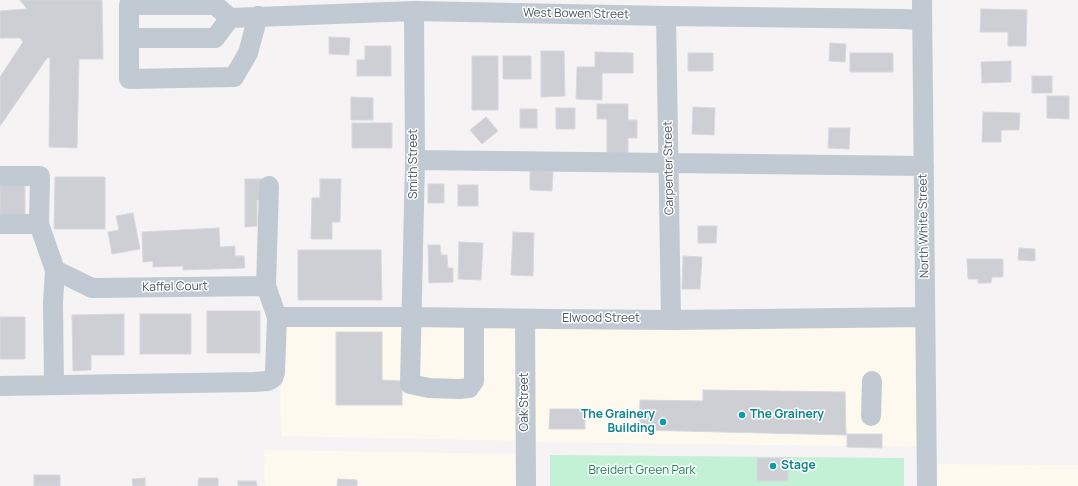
<!DOCTYPE html>
<style>
body{margin:0}
canvas{display:block;background:#f5f3f3}
</style>
<canvas width="1078" height="486"></canvas>
<script>
const ctx = document.querySelector('canvas').getContext('2d');
ctx.lineJoin = 'round';
function fillPath(path, color) {
  ctx.fillStyle = color;
  ctx.fill(path, 'evenodd');
}
function toPath(rows) {
  const path = new Path2D();
  for (const r of rows) {
    path.moveTo(r[0], r[1]);
    for (let i = 2; i < r.length; i += 2) path.lineTo(r[i], r[i + 1]);
  }
  return path;
}
function strokePath(path, color, width, dash) {
  ctx.strokeStyle = color;
  ctx.lineWidth = width;
  ctx.lineCap = dash ? 'butt' : 'round';
  ctx.setLineDash(dash || []);
  ctx.stroke(path);
}
function drawText(font, color, halo, rows, align = 'center') {
  ctx.font = font + ' Manrope,sans-serif';
  ctx.lineWidth = 3;
  ctx.setLineDash([]);
  ctx.textBaseline = 'middle';
  ctx.strokeStyle = halo;
  ctx.fillStyle = color;
  for (const [text, x, y, turn = 0] of rows) {
    ctx.save();
    ctx.translate(x, y);
    ctx.rotate((+turn || 0) * Math.PI / 180);
    ctx.textAlign = isNaN(turn) ? turn : align;
    if (halo) ctx.strokeText(text, 0, 0);
    ctx.fillText(text, 0, 0);
    ctx.restore();
  }
}
const commercial = toPath([
 [280,319,523,321,524,441,281,436],
 [922,321,923,447,529,442,528,322],
 [264,450,524,454,524,486,265,486],
 [930,464,1078,465,1078,486,930,486]
]);
const green = toPath([
 [550,455,904,458,904,486,550,486]
]);
const building = toPath([
 [20,0,102,0,103,59,79,59,77,148,49,147,50,58,47,58,0,126,0,77,23,42,20,38,0,38,0,11,27,9,20,0],
 [981,9,1027,10,1026,46,1008,46,1008,32,980,32,981,9],
 [329,37,350,38,349,55,329,54,329,37],
 [830,43,846,44,845,62,829,61,830,43],
 [365,46,391,46,391,76,357,76,357,60,365,60,365,46],
 [541,51,564,51,565,96,541,97,541,51],
 [595,52,633,53,633,73,602,73,602,100,576,99,577,67,595,67,595,52],
 [688,53,713,53,713,71,688,71,688,53],
 [850,53,893,53,893,72,850,72,850,53],
 [472,56,498,56,498,110,472,110,472,56],
 [503,56,531,56,531,79,503,79,503,56],
 [1011,61,1011,82,982,83,981,62,1011,61],
 [1032,76,1052,76,1052,93,1032,93,1032,76],
 [1047,96,1069,96,1069,119,1047,118,1047,96],
 [351,97,373,98,373,120,351,120,351,97],
 [597,104,628,104,628,120,637,120,637,138,628,138,628,156,607,156,607,119,597,119,597,104],
 [693,107,715,108,714,135,692,134,693,107],
 [556,108,575,108,575,129,556,129,556,108],
 [520,109,537,109,537,128,520,128,520,109],
 [983,112,1020,113,1019,130,1001,130,1001,142,982,142,983,112],
 [486,117,498,131,482,144,470,130,486,117],
 [352,123,392,123,392,148,352,148,352,123],
 [829,128,850,128,849,149,828,148,829,128],
 [530,171,553,172,552,191,530,190,530,171],
 [55,177,105,177,105,229,54,229,55,177],
 [245,179,264,179,264,199,257,200,257,226,245,227,245,179],
 [320,179,341,179,340,222,332,222,332,239,311,239,312,198,320,198,320,179],
 [0,181,25,181,25,215,0,215,0,181],
 [428,184,444,184,444,203,428,203,428,184],
 [458,185,478,185,478,206,458,206,458,185],
 [133,213,140,249,112,254,108,232,119,230,116,216,133,213],
 [698,226,717,226,716,243,698,243,698,226],
 [219,228,220,247,235,246,235,256,244,256,245,268,183,270,183,266,153,267,153,261,143,262,142,232,219,228],
 [513,232,534,233,533,276,511,275,513,232],
 [459,242,483,243,481,280,458,279,459,242],
 [428,245,440,245,441,255,447,255,448,268,453,268,453,282,429,283,428,245],
 [1019,248,1035,249,1035,261,1018,260,1019,248],
 [298,250,381,250,382,300,298,300,298,250],
 [683,256,702,257,700,289,682,289,683,256],
 [967,259,1003,259,1003,277,992,277,991,283,978,283,978,279,968,279,967,259],
 [207,311,260,311,260,353,207,353,207,311],
 [124,314,124,355,91,355,91,370,73,371,72,315,124,314],
 [140,314,191,314,191,354,140,354,140,314],
 [0,317,25,317,25,359,0,359,0,317],
 [336,332,382,332,382,380,402,381,402,405,336,405,336,332],
 [703,390,845,392,846,435,639,430,640,400,703,401,703,390],
 [550,409,585,409,585,429,549,429,550,409],
 [847,434,882,434,882,448,847,447,847,434],
 [757,458,788,458,788,481,757,481,757,458],
 [34,475,60,475,60,486,34,486,34,475],
 [145,478,145,486,133,486,132,479,145,478],
 [199,478,218,478,218,486,198,486,199,478],
 [338,479,357,480,357,486,337,486,338,479],
 [238,481,256,481,257,486,238,486,238,481]
]);
const minor = toPath([
 [922,0,927,486],
 [414,11,415,160,410,384,429,388,459,389,469,388,474,381,474,318],
 [666,16,671,320],
 [230,18,414,11,666,16,902,19,922,20],
 [129,38,215,38,230,18,215,5,129,5,129,79,234,77,248,53,258,16],
 [415,160,924,166],
 [0,176,40,176,39,224,55,270,53,303,54,384],
 [0,224,39,224],
 [266,286,269,186],
 [277,317,412,317,553,319,671,320,925,317],
 [525,319,526,486],
 [0,386,253,382,268,381,273,378,275,372,277,317,266,286,92,288,55,270],
 [871,416,872,381]
]);
const markers = [
 [742,415,4,"#0f9aa8"],
 [663,422,4,"#0f9aa8"],
 [773,466,4,"#0f9aa8"]
];
const streetNames = [
 ["West Bowen Street",576,14,1],
 ["Smith Street",414,164,-90],
 ["Carpenter Street",669,168,-91],
 ["North White Street",924,226,-91],
 ["Kaffel Court",175,287,-1],
 ["Elwood Street",601,319],
 ["Oak Street",525,402,-90]
];
const cultureNames = [
 ["The Grainery",655,415,"right"],
 ["Building",655,429,"right"],
 ["The Grainery",750,415],
 ["Stage",781,466]
];
const parkNames = [
 ["Breidert Green Park",642,471]
];
fillPath(commercial, '#fdf9ef');
fillPath(green, '#c3f1d5');
fillPath(building, '#cdcfd5');
strokePath(building, '#d7d9de', 1);
strokePath(minor, '#c1cad2', 20);
for (const [x, y, r, color] of markers) {
  const dot = new Path2D();
  dot.arc(x, y, r, 0, 2 * Math.PI);
  ctx.fillStyle = color;
  ctx.fill(dot);
  strokePath(dot, '#fff', 1.5);
}
drawText('12px', '#4a5661', '#fff', streetNames);
drawText('bold 12px', '#0d838f', '#fff', cultureNames, 'left');
drawText('12px', '#17864f', '#fff', parkNames);
</script>
